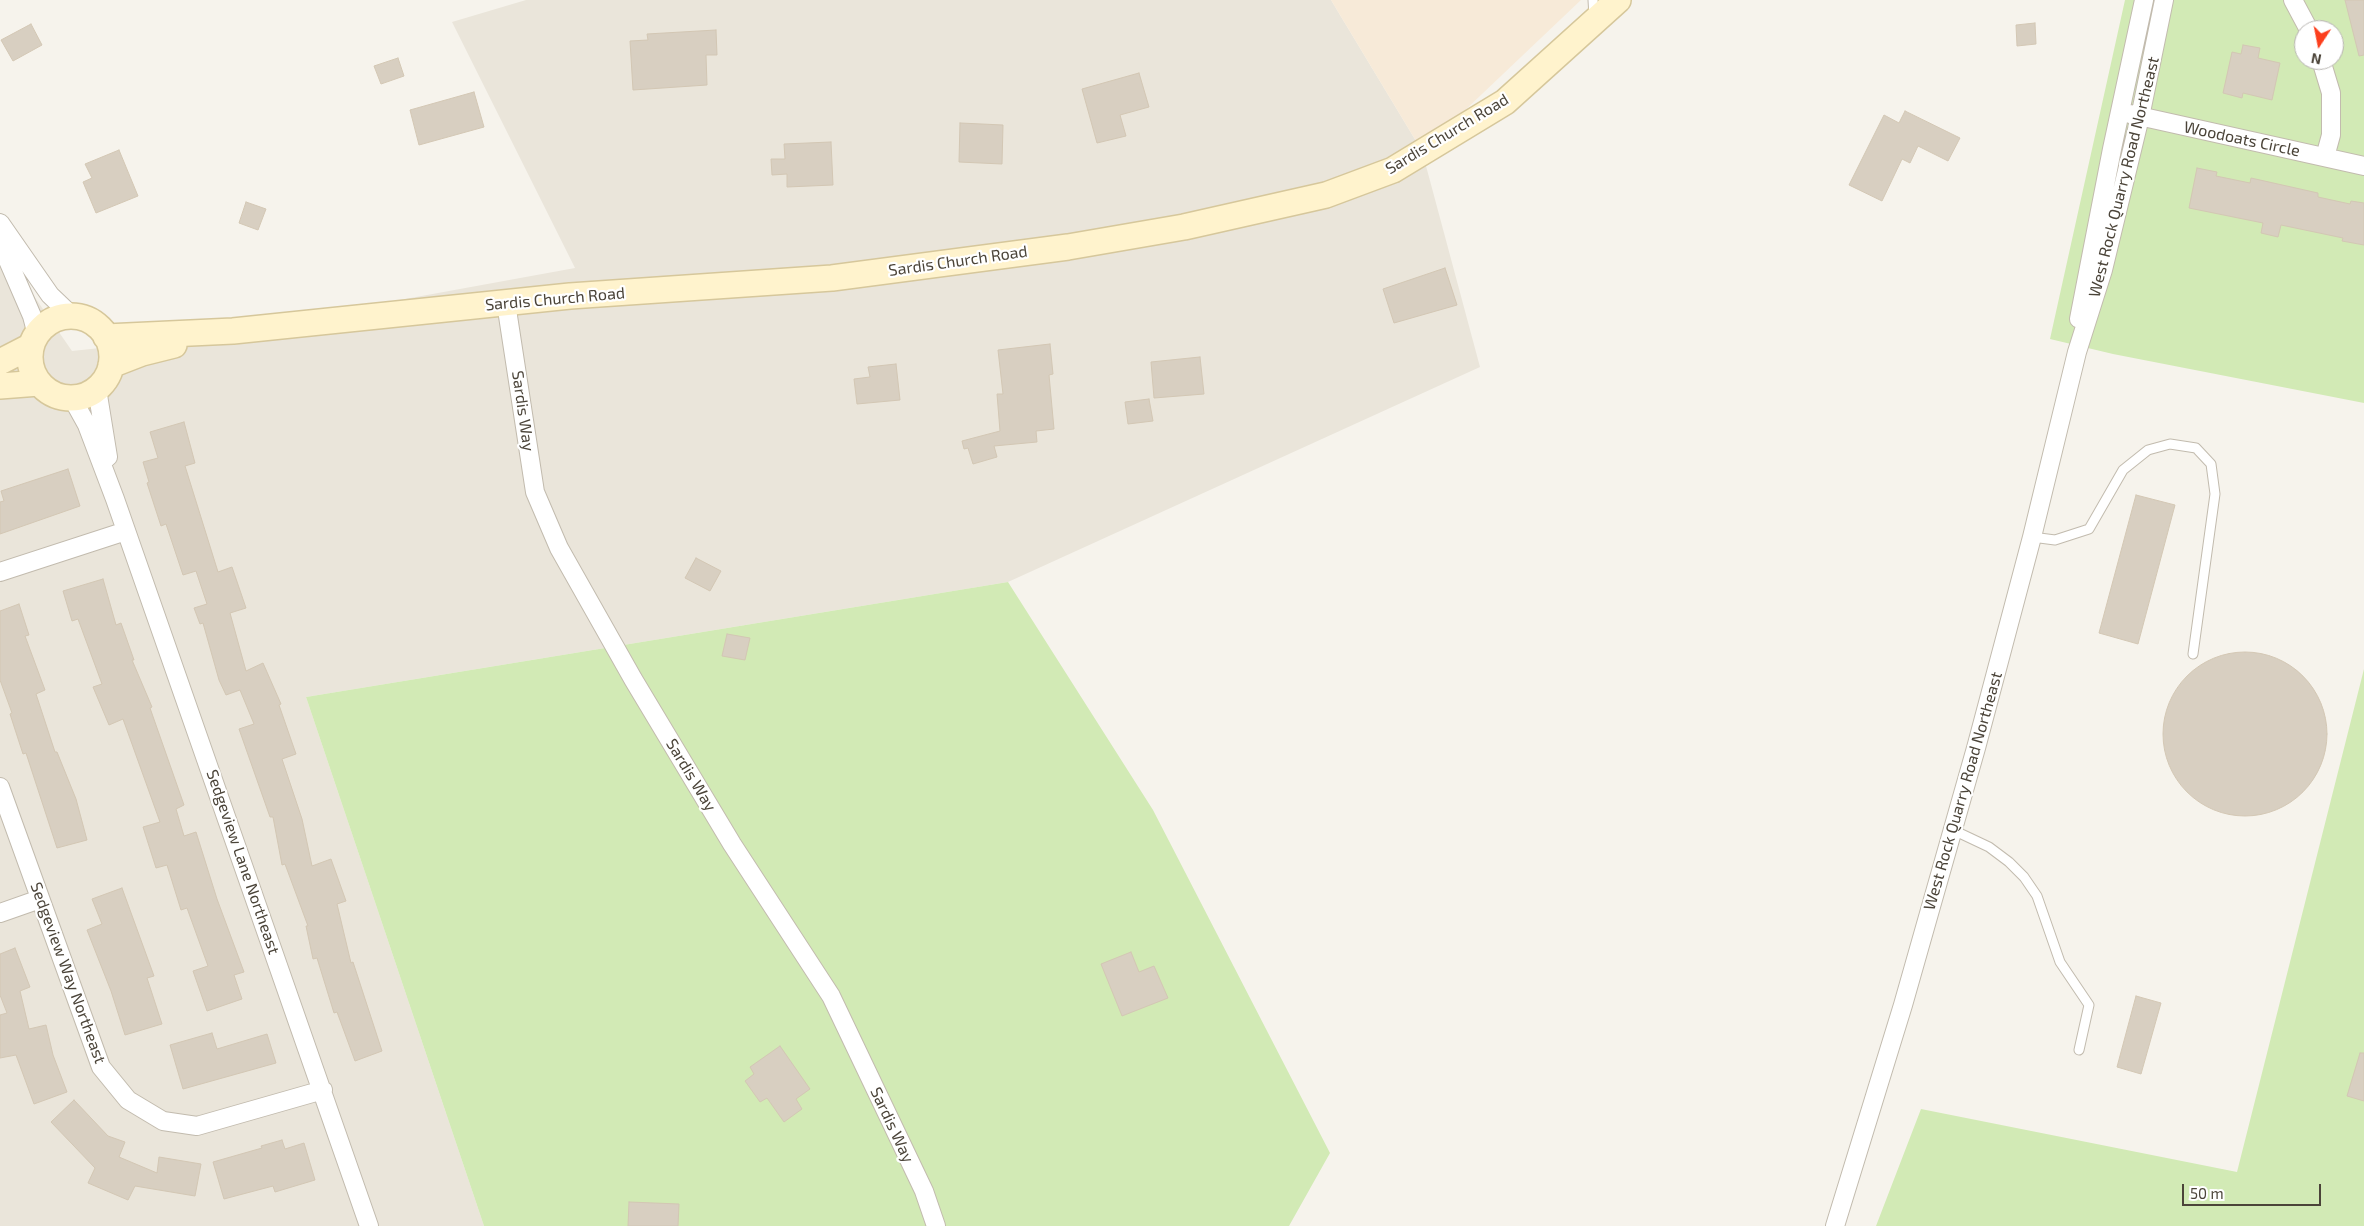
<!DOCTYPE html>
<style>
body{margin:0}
#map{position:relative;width:2364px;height:1226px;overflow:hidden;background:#f6f3ec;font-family:"Exo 2",sans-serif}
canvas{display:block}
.north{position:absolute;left:2294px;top:20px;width:50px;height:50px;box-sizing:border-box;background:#fff;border:1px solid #b7b4b0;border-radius:50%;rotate:191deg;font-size:14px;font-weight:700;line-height:20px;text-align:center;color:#4b4439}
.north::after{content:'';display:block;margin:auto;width:18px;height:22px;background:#fc3f1d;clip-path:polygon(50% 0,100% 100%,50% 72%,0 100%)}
.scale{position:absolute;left:2182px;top:1184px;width:139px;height:22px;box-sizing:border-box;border:2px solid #4b4439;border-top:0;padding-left:6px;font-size:15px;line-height:18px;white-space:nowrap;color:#4b4439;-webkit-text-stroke:4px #fff;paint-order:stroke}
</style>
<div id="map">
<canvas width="2364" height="1226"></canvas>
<div class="north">N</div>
<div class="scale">50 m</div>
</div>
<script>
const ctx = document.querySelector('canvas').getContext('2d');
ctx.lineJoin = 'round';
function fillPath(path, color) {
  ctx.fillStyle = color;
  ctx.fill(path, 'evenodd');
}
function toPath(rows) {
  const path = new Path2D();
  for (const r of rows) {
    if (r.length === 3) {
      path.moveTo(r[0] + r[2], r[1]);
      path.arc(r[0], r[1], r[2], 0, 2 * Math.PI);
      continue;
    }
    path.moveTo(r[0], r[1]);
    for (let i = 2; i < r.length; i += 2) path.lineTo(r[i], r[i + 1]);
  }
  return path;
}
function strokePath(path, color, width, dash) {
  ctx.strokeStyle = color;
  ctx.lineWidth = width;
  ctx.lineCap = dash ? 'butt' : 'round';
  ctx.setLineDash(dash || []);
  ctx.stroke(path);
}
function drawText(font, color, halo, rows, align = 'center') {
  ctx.font = font + ' "Exo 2",sans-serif';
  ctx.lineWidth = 4.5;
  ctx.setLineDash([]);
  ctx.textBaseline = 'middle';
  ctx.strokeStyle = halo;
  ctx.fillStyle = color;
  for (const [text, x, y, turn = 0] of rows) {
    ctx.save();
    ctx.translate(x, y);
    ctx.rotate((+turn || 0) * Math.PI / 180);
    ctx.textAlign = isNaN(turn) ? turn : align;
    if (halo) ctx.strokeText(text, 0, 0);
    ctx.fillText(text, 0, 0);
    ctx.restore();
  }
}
const residential = toPath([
 [526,0,1331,0,1422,151,1480,367,1008,582,306,697,484,1226,0,1226,0,247,72,351,186,339,575,268,452,22]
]);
const commercial = toPath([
 [1331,0,1581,0,1422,151]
]);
const green = toPath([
 [2125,0,2364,0,2364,403,2113,354,2050,339],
 [2304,30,2334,30,2334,60,2304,60],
 [1008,582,1153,810,1330,1153,1289,1226,484,1226,306,697],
 [2364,669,2364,1226,1876,1226,1921,1109,2237,1172]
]);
const building = toPath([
 [2345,0,2364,0,2364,55,2359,56,2345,0],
 [2035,23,2036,44,2017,46,2016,25,2035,23],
 [31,24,42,45,13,61,1,40,31,24],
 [716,30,717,55,706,55,707,85,633,90,630,41,648,40,647,34,716,30],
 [2243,45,2260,48,2258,58,2280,63,2272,100,2243,93,2242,98,2223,93,2232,52,2241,54,2243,45],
 [398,58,404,76,381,84,374,66,398,58],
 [1139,73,1149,107,1120,115,1126,136,1097,143,1082,89,1139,73],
 [474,92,484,127,419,145,410,110,474,92],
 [1905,111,1960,138,1948,161,1918,146,1910,163,1902,159,1882,201,1849,185,1884,115,1899,123,1905,111],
 [960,123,1003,125,1002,164,959,162,960,123],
 [831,142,833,185,787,187,787,174,772,175,771,159,785,159,784,144,831,142],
 [119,150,138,196,96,213,83,182,92,178,85,164,119,150],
 [2197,168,2217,172,2216,176,2250,183,2251,178,2318,193,2318,197,2350,204,2351,201,2364,203,2364,245,2342,241,2343,238,2281,225,2278,237,2261,233,2263,223,2189,208,2197,168],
 [246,202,266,209,258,230,239,223,246,202],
 [1445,268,1457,305,1394,323,1383,289,1445,268],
 [1050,344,1053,374,1049,375,1054,429,1036,431,1037,442,994,446,997,457,973,464,968,448,964,449,962,441,1000,431,997,394,1003,394,998,350,1050,344],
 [1200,357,1204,394,1154,398,1151,362,1200,357],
 [896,364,900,400,857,404,854,379,870,377,868,367,896,364],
 [1149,399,1153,421,1128,424,1125,402,1149,399],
 [184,422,195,463,185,466,218,572,232,567,246,608,230,613,246,671,263,663,281,704,279,705,296,754,282,759,302,819,312,866,331,859,346,901,337,904,351,963,353,962,382,1051,355,1061,337,1012,334,1013,317,958,313,959,306,926,308,926,285,864,282,865,273,817,270,817,239,729,254,724,240,690,226,695,219,680,203,623,200,624,194,608,207,604,196,571,183,575,166,524,161,526,147,483,149,482,143,462,158,458,150,432,184,422],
 [68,469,80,506,0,534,0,502,4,501,1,491,68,469],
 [2136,495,2175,505,2138,644,2099,633,2136,495],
 [696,558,721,571,710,591,685,578,696,558],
 [103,579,116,625,121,623,134,660,132,660,152,707,150,708,184,805,176,809,184,836,196,832,217,899,244,972,234,975,242,999,207,1011,193,971,208,966,187,908,181,910,167,865,156,868,143,827,160,822,123,719,109,725,93,687,102,684,78,619,72,621,63,591,103,579],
 [19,604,29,635,25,636,45,690,36,694,55,752,57,752,76,799,87,840,57,848,26,753,23,754,10,714,12,713,0,680,0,611,19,604],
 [727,634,750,638,745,660,722,656,727,634],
 [2245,734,82],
 [122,888,154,976,147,978,162,1024,125,1035,111,991,87,930,102,924,92,899,122,888],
 [15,948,30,987,20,991,29,1029,46,1025,53,1055,67,1092,34,1104,16,1055,0,1058,0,1015,7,1013,0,995,0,954,15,948],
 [1131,952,1139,972,1154,966,1168,998,1122,1016,1101,964,1131,952],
 [2136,996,2161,1003,2141,1074,2117,1067,2136,996],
 [212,1033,217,1049,267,1034,276,1063,183,1089,170,1045,212,1033],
 [780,1046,810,1089,796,1099,802,1109,784,1122,767,1098,760,1102,745,1081,754,1074,750,1067,780,1046],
 [2360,1053,2364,1053,2364,1101,2347,1096,2360,1053],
 [74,1100,108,1136,125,1142,119,1157,157,1173,159,1157,201,1164,195,1196,135,1186,128,1200,88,1183,95,1168,51,1122,74,1100],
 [282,1140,285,1149,304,1143,315,1180,275,1192,273,1186,224,1199,213,1162,262,1148,261,1146,282,1140],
 [629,1202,679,1204,678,1226,628,1226,629,1202]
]);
const lane = toPath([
 [1593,0,1594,17],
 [2032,537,2055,540,2089,529,2123,470,2148,450,2170,444,2196,448,2211,464,2215,494,2193,654],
 [1953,830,1989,847,2009,862,2024,877,2037,896,2060,962,2089,1005,2079,1050]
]);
const street = toPath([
 [2293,0,2309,30],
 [2321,60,2331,93,2331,135,2325,157],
 [2130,114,2364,166],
 [0,223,50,295,72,316],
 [0,242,32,316,37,335],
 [506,303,535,492,559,548,633,679,732,844,831,996,924,1191,936,1226],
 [2079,319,2112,149,2144,0],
 [97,389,108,457],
 [72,398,87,425,115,499,369,1226],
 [0,572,126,531],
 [0,787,101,1067,128,1100,163,1121,197,1126,323,1090],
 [0,913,40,899],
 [1835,1226,1903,1005,1976,748,2032,537,2077,352,2103,270,2140,117,2164,0]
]);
const secondary = toPath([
 [71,357,41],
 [106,337,233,331,570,296,832,278,1068,247,1184,227,1326,195,1393,170,1505,102,1618,0],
 [0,362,31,346],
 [111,365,142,353,174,345],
 [0,386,39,383]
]);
const streetNames = [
 ["Sardis Church Road",1447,134,-31],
 ["Woodoats Circle",2242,139,12],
 ["West Rock Quarry Road Northeast",2124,177,-76],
 ["Sardis Church Road",958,261,-8],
 ["Sardis Church Road",555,299,-5],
 ["Sardis Way",523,411,82],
 ["Sardis Way",691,775,59],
 ["West Rock Quarry Road Northeast",1963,791,-74],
 ["Sedgeview Lane Northeast",243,862,71],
 ["Sedgeview Way Northeast",68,973,70],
 ["Sardis Way",892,1125,65]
];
fillPath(residential, '#eae5da');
fillPath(commercial, '#f7ead8');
fillPath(green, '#d2eab5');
fillPath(building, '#d8cfc1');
strokePath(building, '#d3c7b4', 1);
strokePath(lane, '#c2bbae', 11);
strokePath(street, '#c2bbae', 20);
strokePath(secondary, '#d6c79b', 28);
strokePath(lane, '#fff', 9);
strokePath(street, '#fff', 18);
strokePath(secondary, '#fff3cd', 25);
drawText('16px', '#4b4439', '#fff', streetNames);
</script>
